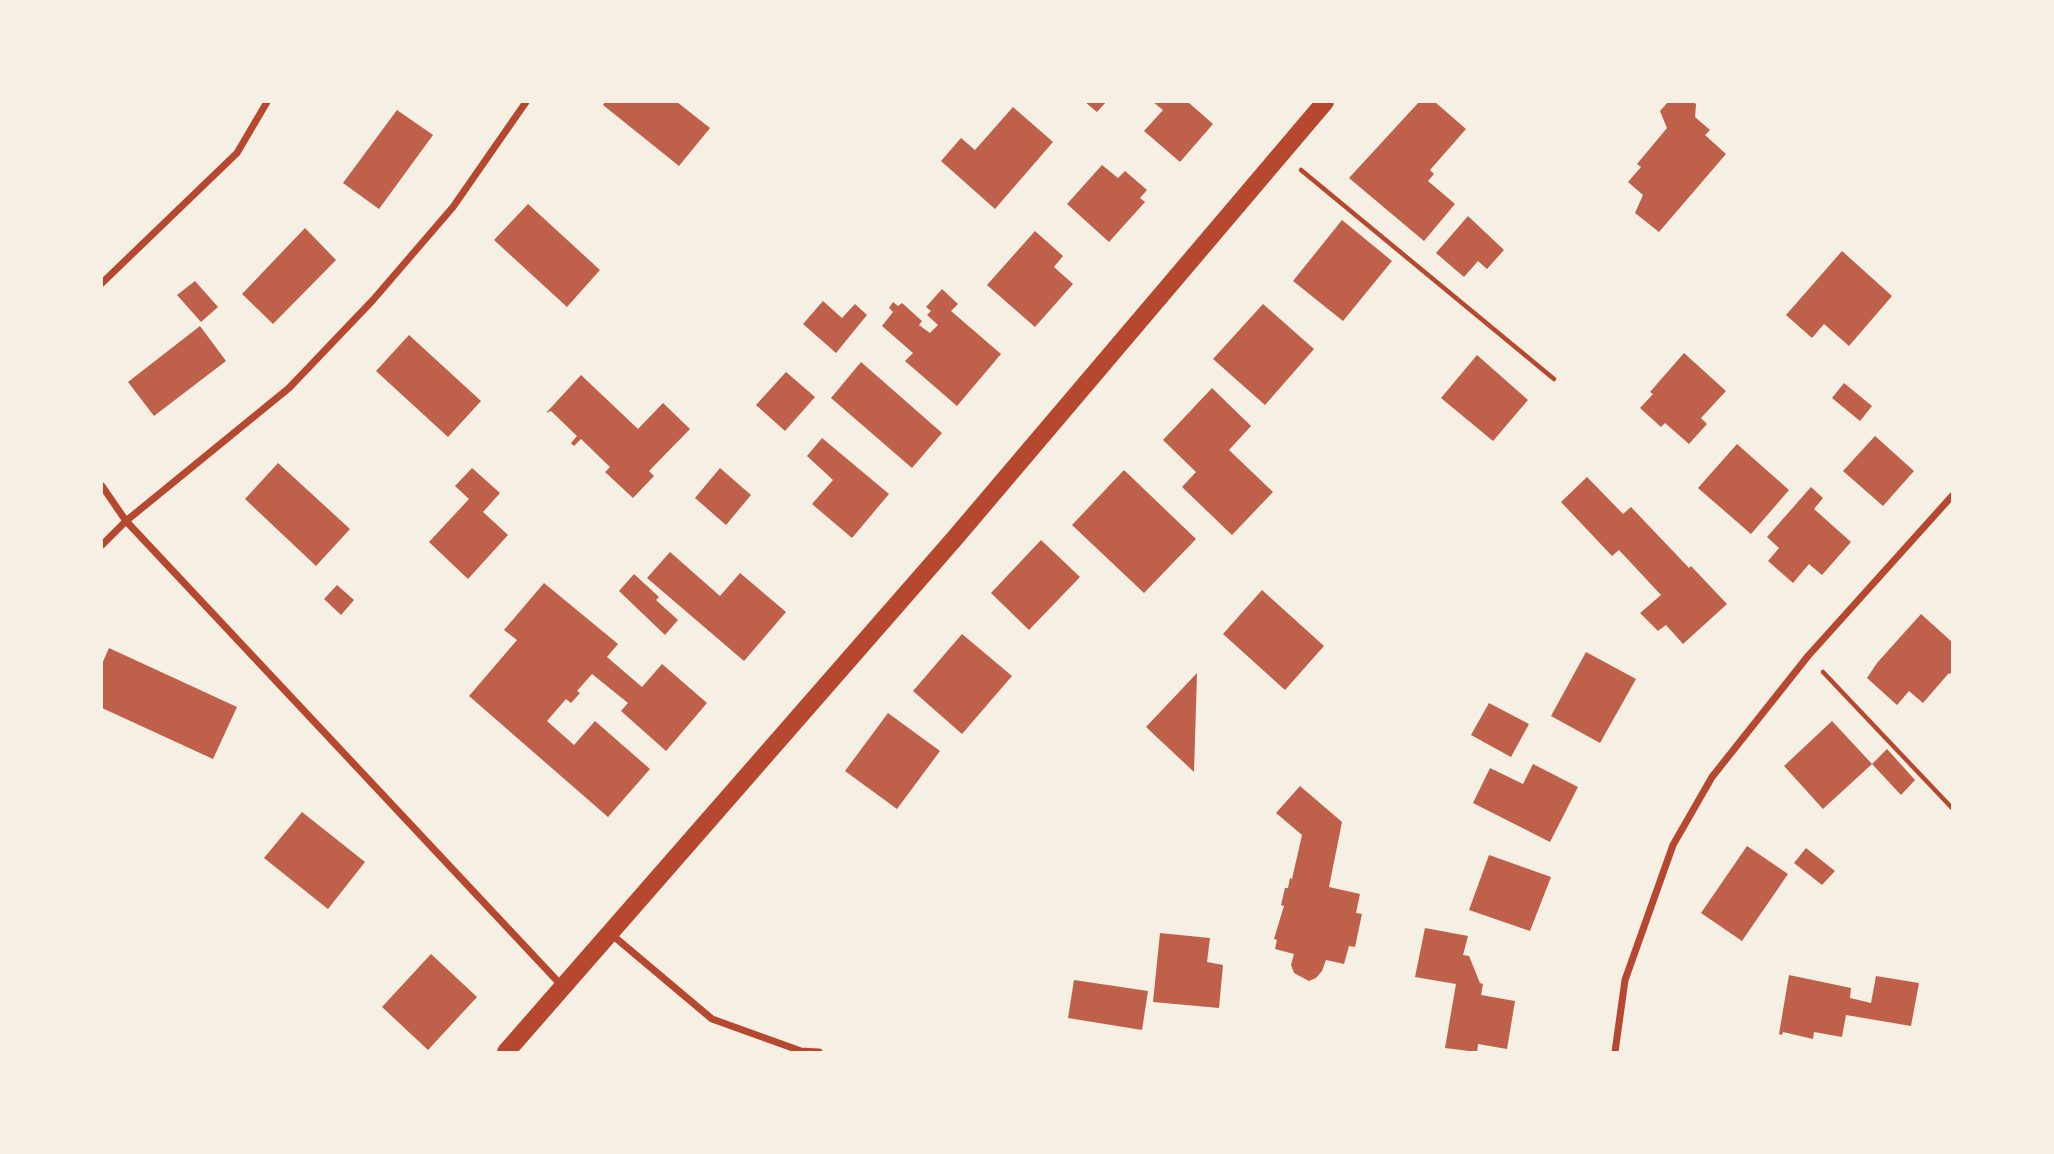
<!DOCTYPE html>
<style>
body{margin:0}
#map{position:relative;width:2054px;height:1154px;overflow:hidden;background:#f6efe4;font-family:"IBM Plex Sans",sans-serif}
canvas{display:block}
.frame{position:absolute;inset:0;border:103px solid #f6efe4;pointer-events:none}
</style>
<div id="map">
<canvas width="2054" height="1154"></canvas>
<div class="frame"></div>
</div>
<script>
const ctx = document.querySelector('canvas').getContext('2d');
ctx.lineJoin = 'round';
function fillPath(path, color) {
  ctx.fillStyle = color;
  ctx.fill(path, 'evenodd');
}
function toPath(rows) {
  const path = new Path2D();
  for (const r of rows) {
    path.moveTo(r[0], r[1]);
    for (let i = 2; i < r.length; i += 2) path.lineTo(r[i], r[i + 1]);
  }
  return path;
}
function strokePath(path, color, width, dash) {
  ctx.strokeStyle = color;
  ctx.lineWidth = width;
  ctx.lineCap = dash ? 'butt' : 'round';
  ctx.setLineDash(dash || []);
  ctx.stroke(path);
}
const building = toPath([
 [605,102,677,102,710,128,679,166,603,105],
 [1085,102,1106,102,1097,112],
 [1153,102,1188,102,1213,124,1180,162,1144,131,1163,110],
 [1419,102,1435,102,1466,129,1430,170,1434,174,1428,181,1455,204,1424,241,1349,178],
 [1668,102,1693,102,1696,104,1695,117,1710,130,1705,135,1726,154,1659,232,1635,213,1643,195,1628,182,1641,167,1637,164,1667,128,1660,111],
 [1013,107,1053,142,995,209,941,161,961,138,975,150],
 [397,110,433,135,379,209,343,183],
 [1102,165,1118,178,1125,171,1147,190,1140,198,1145,202,1109,242,1067,204],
 [528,204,600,270,567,307,494,240],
 [1468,216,1504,250,1487,269,1478,261,1464,277,1436,253],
 [1342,220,1392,261,1343,321,1293,281],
 [305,228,336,260,273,324,242,294],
 [1035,231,1063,256,1054,267,1073,284,1035,327,987,285],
 [1842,251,1892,296,1849,346,1824,324,1812,338,1786,315],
 [195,281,218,307,201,322,177,295],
 [942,289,958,304,951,311,1001,354,957,406,905,361,913,353,882,326,893,312,889,308,893,302,898,306,902,303,922,321,919,325,930,333,938,325,927,315,931,311,926,307],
 [823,301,842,318,855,304,867,315,836,353,803,324],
 [1263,304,1314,349,1265,405,1213,359],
 [200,326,226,361,154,416,128,382],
 [409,335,481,401,448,437,376,371],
 [1684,353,1726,391,1701,418,1707,424,1689,444,1665,423,1661,427,1640,408,1653,394,1650,392],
 [1477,355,1528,400,1493,441,1441,398],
 [861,362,942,433,912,468,831,398],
 [786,372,815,397,785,431,756,405],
 [581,375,638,429,663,403,690,429,649,471,654,476,633,498,605,472,610,467,581,439,574,446,571,443,577,436,551,411,546,413],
 [1844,383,1872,406,1860,421,1832,398],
 [1212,388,1251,426,1229,450,1273,492,1232,535,1182,487,1196,472,1163,440],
 [1875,436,1914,471,1883,506,1843,471],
 [822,438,889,494,852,538,812,504,833,480,807,456],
 [1737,444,1789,490,1751,534,1698,488],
 [278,463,350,529,316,566,245,499],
 [472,468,500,493,483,512,508,535,468,579,429,542,469,499,455,486],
 [720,468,751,495,726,525,695,498],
 [1124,470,1196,539,1144,593,1072,525],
 [1587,477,1623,514,1631,507,1689,568,1691,566,1727,604,1683,644,1666,625,1658,631,1640,613,1661,595,1619,550,1612,556,1561,502],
 [1811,487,1823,498,1814,509,1851,542,1822,575,1809,564,1793,583,1768,561,1779,548,1767,537],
 [1041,540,1080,577,1029,630,991,593],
 [670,552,720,596,740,573,786,612,744,661,647,578],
 [634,574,659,597,656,600,678,620,665,635,619,591],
 [544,583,618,644,607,657,642,687,662,664,707,703,666,751,621,711,628,703,592,674,577,691,580,693,571,703,566,699,547,721,574,745,595,721,650,769,608,817,469,696,517,640,504,630],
 [337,585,354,600,341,615,324,599],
 [1262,590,1324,646,1285,690,1223,634],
 [1921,614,1952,642,1952,675,1950,673,1948,674,1923,703,1909,691,1897,705,1867,678,1877,663],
 [962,634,1012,676,962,734,913,691],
 [109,648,237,707,213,759,102,708,102,664],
 [1586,652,1636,679,1600,743,1551,716],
 [1197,673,1194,772,1146,727],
 [1489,703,1529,724,1511,757,1471,735],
 [888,713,940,751,897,809,845,771],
 [1832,721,1872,764,1823,809,1784,766],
 [1887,749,1915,780,1901,795,1872,764],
 [1533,764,1578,787,1550,842,1473,803,1490,768,1523,784],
 [1300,786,1342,822,1329,887,1360,894,1356,913,1362,914,1355,947,1349,946,1344,964,1326,960,1322,971,1316,978,1309,981,1294,973,1291,965,1294,954,1275,949,1277,940,1274,939,1284,906,1281,905,1285,888,1288,888,1290,878,1292,879,1302,835,1276,813],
 [302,812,365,862,328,909,264,858],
 [1747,846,1788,874,1742,941,1701,913],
 [1806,848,1835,871,1822,885,1794,863],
 [1489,855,1551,877,1530,931,1469,910],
 [1425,928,1468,936,1463,955,1469,956,1480,983,1483,984,1481,995,1515,1001,1507,1049,1478,1044,1477,1052,1445,1048,1456,984,1415,977],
 [1160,933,1210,938,1207,962,1223,965,1219,1008,1153,1002],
 [431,954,477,997,428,1050,382,1007],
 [1789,975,1851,988,1850,998,1871,1003,1876,976,1919,983,1911,1026,1846,1015,1842,1037,1814,1032,1813,1039,1783,1032,1782,1035,1779,1034],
 [1074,980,1148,991,1142,1030,1068,1018]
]);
const path = toPath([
 [1301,170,1554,379],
 [1823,672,1952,808]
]);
const minor = toPath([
 [102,283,237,153,267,102],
 [102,486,126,521,563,987],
 [102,545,126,521,289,388,373,300,453,207,526,102],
 [611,934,712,1019,801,1051,819,1052],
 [1615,1052,1625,980,1673,845,1712,777,1808,656,1952,496]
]);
const primary = toPath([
 [506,1052,955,538,1325,102]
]);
fillPath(building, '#bf614a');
strokePath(path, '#b5482f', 4.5);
strokePath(minor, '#b5482f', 7);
strokePath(primary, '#b5482f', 18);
</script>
